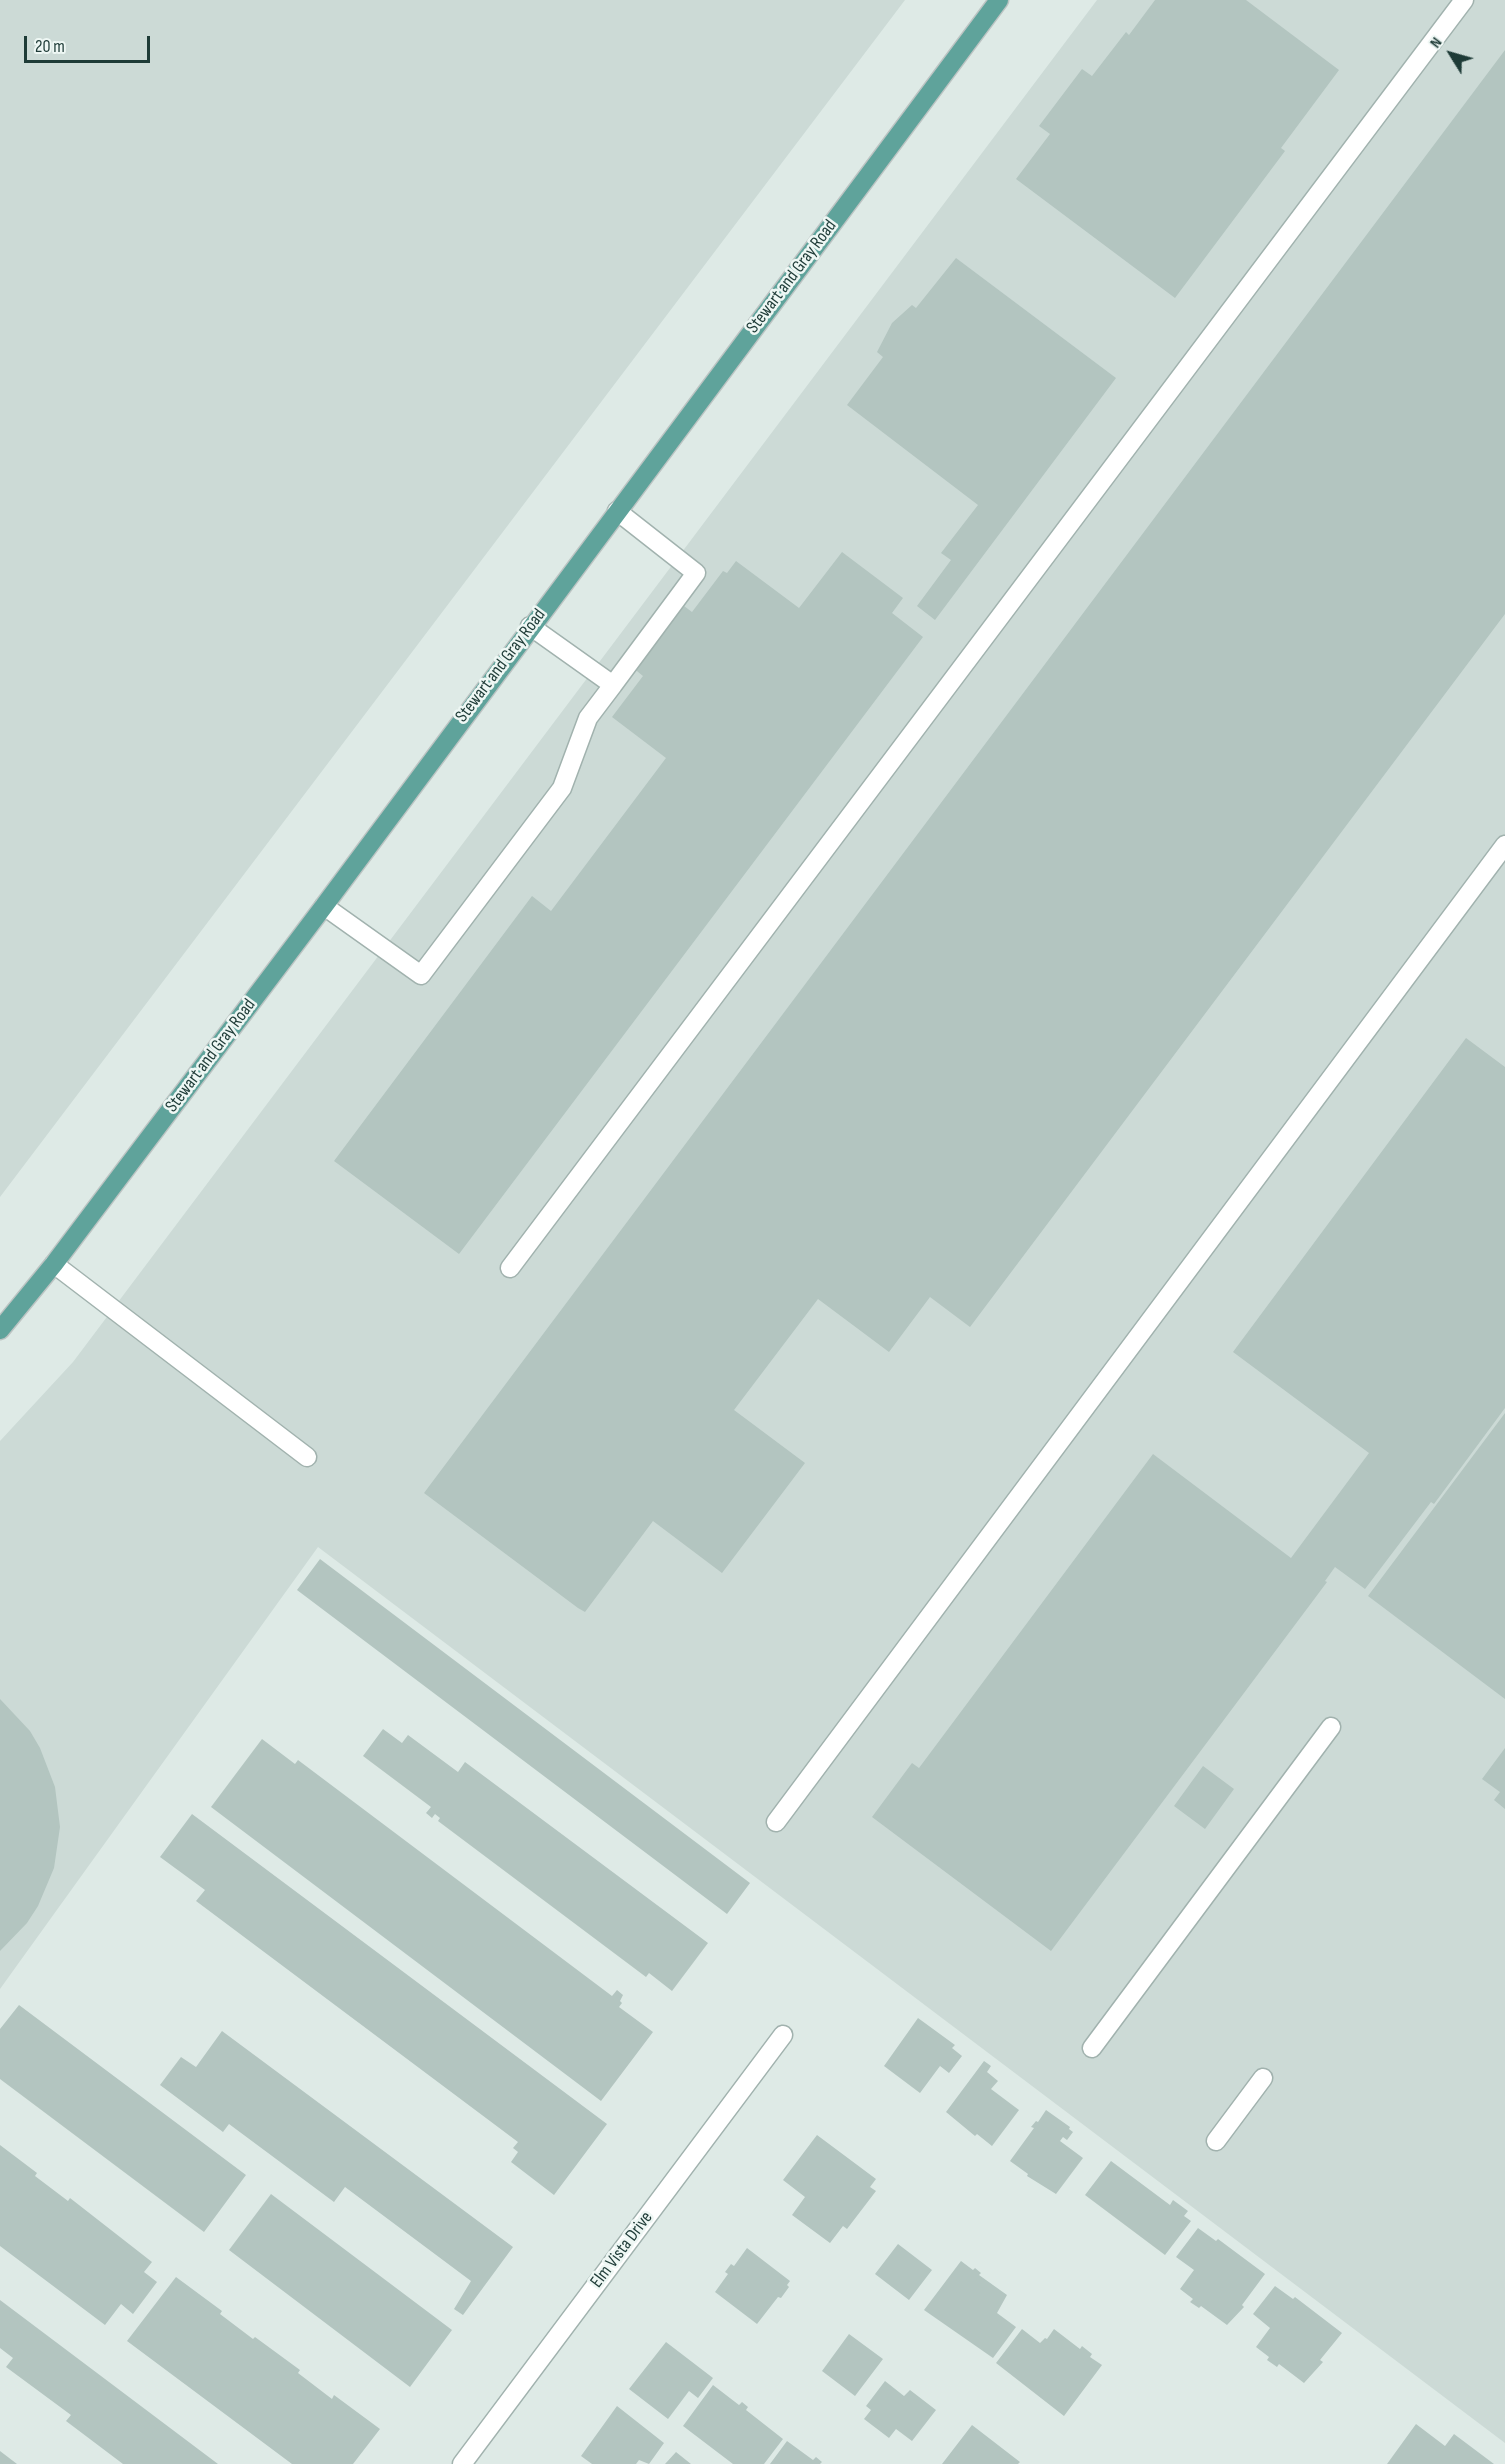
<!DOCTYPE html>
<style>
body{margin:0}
#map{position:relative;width:1505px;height:2464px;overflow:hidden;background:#deeae6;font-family:"Sofia Sans Condensed",sans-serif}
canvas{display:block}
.north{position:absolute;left:1421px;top:24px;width:60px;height:60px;-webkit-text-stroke:4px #eef7f4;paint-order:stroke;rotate:307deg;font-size:16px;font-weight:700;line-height:24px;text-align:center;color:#1e3b37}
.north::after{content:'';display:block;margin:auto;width:21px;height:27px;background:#1e3b37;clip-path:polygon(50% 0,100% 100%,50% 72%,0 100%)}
.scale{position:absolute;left:24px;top:36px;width:126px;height:27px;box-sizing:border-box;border:3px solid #1e3b37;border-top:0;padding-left:8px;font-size:18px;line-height:21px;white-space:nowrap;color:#1e3b37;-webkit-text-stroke:4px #eef7f4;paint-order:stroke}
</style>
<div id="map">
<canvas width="1505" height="2464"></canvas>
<div class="north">N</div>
<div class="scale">20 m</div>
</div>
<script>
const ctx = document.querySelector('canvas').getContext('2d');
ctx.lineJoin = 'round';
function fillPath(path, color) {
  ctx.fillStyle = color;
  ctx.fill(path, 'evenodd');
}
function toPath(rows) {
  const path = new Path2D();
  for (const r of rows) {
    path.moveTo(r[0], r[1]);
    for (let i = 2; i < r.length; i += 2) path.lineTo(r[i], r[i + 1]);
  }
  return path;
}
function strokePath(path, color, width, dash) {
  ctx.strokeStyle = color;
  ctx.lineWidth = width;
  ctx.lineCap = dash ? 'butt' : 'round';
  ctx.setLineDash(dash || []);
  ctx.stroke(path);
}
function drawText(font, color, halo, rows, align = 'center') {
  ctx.font = font + ' "Sofia Sans Condensed",sans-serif';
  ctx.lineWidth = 5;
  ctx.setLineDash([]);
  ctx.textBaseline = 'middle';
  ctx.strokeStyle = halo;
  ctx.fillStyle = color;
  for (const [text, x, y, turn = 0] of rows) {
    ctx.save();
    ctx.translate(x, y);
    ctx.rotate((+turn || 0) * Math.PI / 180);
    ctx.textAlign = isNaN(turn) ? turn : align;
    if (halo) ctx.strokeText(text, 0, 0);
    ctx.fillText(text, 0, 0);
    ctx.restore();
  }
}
const built = toPath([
 [0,0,905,0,0,1197],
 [1097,0,1505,0,1505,2443,318,1547,0,1989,0,1441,73,1362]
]);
const building = toPath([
 [1155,0,1246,0,1339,70,1281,148,1285,151,1175,298,1016,179,1050,134,1039,126,1082,69,1092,76,1126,32,1129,35],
 [1505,50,1505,614,970,1327,930,1297,889,1352,818,1299,734,1410,805,1463,722,1573,653,1521,585,1612,578,1608,424,1493],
 [956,258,1116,378,935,620,917,606,951,560,941,553,978,505,847,405,883,357,877,352,892,323,912,305,916,308],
 [842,552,903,598,892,613,923,637,459,1254,334,1161,532,896,551,911,666,758,612,717,643,676,632,667,680,603,692,612,723,571,727,573,736,561,799,608],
 [1466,1038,1505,1067,1505,1408,1434,1504,1431,1502,1365,1589,1335,1567,1325,1581,1327,1582,1051,1951,872,1817,912,1763,919,1768,1153,1454,1291,1558,1369,1453,1233,1352],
 [1505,1413,1505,1699,1368,1596],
 [320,1559,750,1883,727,1914,297,1590],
 [0,1699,30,1731,40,1748,55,1787,60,1827,54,1868,38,1906,27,1923,0,1951],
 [383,1729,402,1743,408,1735,458,1772,465,1762,708,1943,672,1991,649,1973,646,1977,438,1821,440,1818,435,1814,432,1818,426,1813,431,1807,363,1756],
 [262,1739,295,1764,298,1760,612,1996,617,1990,623,1995,620,2001,622,2003,619,2007,653,2032,601,2101,211,1807],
 [1505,1748,1505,1809,1494,1800,1500,1792,1482,1779],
 [1203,1766,1234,1789,1205,1829,1174,1806],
 [192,1814,607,2124,554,2195,511,2162,518,2152,513,2148,518,2142,196,1901,205,1890,160,1857],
 [19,2005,246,2175,204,2232,0,2079,0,2029],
 [918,2018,955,2045,952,2048,962,2056,949,2073,940,2066,920,2093,884,2066],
 [222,2031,513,2247,463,2315,454,2309,471,2281,345,2187,334,2202,229,2124,223,2132,160,2085,181,2057,196,2067],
 [984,2061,991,2066,987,2072,998,2081,991,2089,1019,2110,992,2146,977,2134,975,2136,946,2112],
 [1046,2110,1070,2127,1069,2129,1073,2132,1067,2140,1063,2137,1060,2141,1083,2158,1056,2194,1027,2176,1028,2174,1010,2161,1034,2128,1031,2127,1036,2121,1038,2122],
 [817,2135,876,2179,870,2187,876,2191,847,2229,843,2226,830,2243,792,2215,805,2197,783,2180],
 [0,2145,37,2173,35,2176,68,2201,70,2198,152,2262,144,2272,157,2282,133,2314,121,2304,105,2325,0,2246],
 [1111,2161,1170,2205,1173,2200,1188,2211,1184,2216,1191,2221,1165,2255,1085,2195],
 [271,2194,452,2330,410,2387,229,2250],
 [1198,2228,1216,2241,1218,2239,1265,2274,1242,2305,1244,2307,1227,2325,1201,2306,1199,2308,1190,2302,1193,2299,1180,2289,1194,2270,1176,2257],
 [898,2244,932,2270,909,2300,875,2274],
 [747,2248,790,2281,787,2285,789,2287,781,2298,778,2297,757,2324,715,2292,728,2274,725,2272,731,2264,734,2266],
 [961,2261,973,2270,975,2268,981,2273,979,2275,1007,2295,997,2313,1016,2327,993,2358,924,2310],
 [176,2277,222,2311,220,2314,253,2339,255,2337,300,2370,298,2373,332,2399,334,2395,380,2429,353,2464,292,2464,127,2341],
 [1275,2286,1293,2299,1295,2297,1342,2333,1320,2360,1323,2362,1304,2383,1279,2364,1277,2367,1267,2360,1269,2357,1256,2347,1270,2328,1253,2314],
 [0,2300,218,2464,123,2464,66,2421,71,2415,6,2367,13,2358,0,2348],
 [1022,2329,1040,2343,1045,2338,1047,2339,1054,2329,1080,2349,1082,2346,1092,2354,1090,2357,1102,2365,1064,2416,996,2363],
 [849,2334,883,2359,855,2396,822,2371],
 [666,2342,713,2378,698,2398,689,2391,668,2419,629,2389],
 [885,2381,904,2396,910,2390,936,2410,912,2441,896,2429,889,2438,864,2419,871,2410,866,2406],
 [713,2385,739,2405,742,2402,748,2407,746,2410,783,2439,764,2464,733,2464,683,2426],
 [617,2406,664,2443,649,2464,639,2460,636,2464,592,2464,581,2456],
 [1416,2424,1445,2446,1454,2434,1494,2464,1387,2464],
 [972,2425,1020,2462,1018,2464,942,2464],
 [787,2441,813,2460,816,2457,822,2462,820,2464,770,2464],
 [0,2451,17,2464,0,2464],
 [676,2452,691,2464,665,2464]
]);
const minor = toPath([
 [530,626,613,685,696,573,617,511],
 [324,906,421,975,562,788,588,718,613,685],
 [54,1264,307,1457],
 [510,1268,1464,0],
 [776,1822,1505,845],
 [1092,2048,1331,1727],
 [1216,2141,1263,2078],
 [462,2464,783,2035]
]);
const major = toPath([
 [0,1330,54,1264,324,906,999,0]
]);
const streetNames = [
 ["Stewart and Gray Road",792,277,-53],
 ["Stewart and Gray Road",501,666,-53],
 ["Stewart and Gray Road",211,1056,-53],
 ["Elm Vista Drive",622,2250,-53]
];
fillPath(built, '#ccdad6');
fillPath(building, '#b3c5c0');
strokePath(minor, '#a1b2ae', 21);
strokePath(major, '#bcc4c3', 21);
strokePath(minor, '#fff', 18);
strokePath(major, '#5fa39b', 18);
drawText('18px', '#1e3b37', '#eef7f4', streetNames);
</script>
